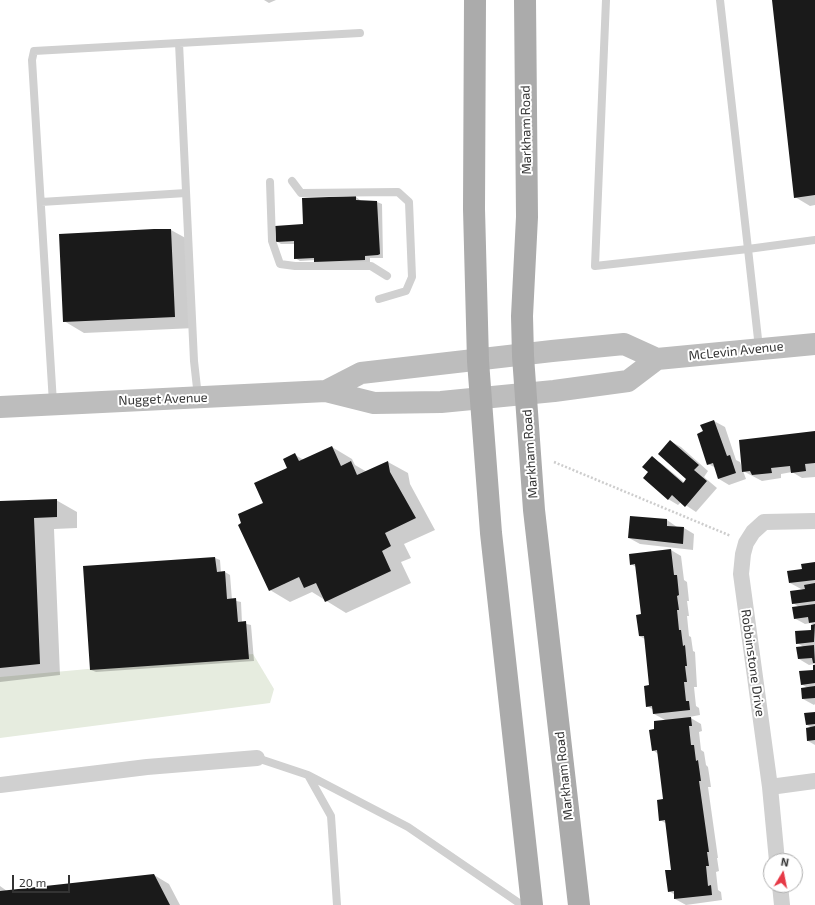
<!DOCTYPE html>
<style>
body{margin:0}
#map{position:relative;width:815px;height:905px;overflow:hidden;background:#fff;font-family:"Exo 2",sans-serif}
canvas{display:block}
.north{position:absolute;left:763px;top:853px;width:40px;height:40px;box-sizing:border-box;background:#fff;border:1px solid #adadad;border-radius:50%;rotate:10deg;font-size:11px;font-weight:700;line-height:16px;text-align:center;color:#333}
.north::after{content:'';display:block;margin:auto;width:14px;height:18px;background:#e63946;clip-path:polygon(50% 0,100% 100%,50% 72%,0 100%)}
.scale{position:absolute;left:12px;top:875px;width:58px;height:18px;box-sizing:border-box;border:2px solid #333;border-top:0;padding-left:5px;font-size:12px;line-height:14px;white-space:nowrap;color:#333;-webkit-text-stroke:3px #fff;paint-order:stroke}
</style>
<div id="map">
<canvas width="815" height="905"></canvas>
<div class="north">N</div>
<div class="scale">20 m</div>
</div>
<script>
const ctx = document.querySelector('canvas').getContext('2d');
ctx.lineJoin = 'round';
function fillPath(path, color) {
  ctx.fillStyle = color;
  ctx.fill(path, 'evenodd');
}
function toPath(rows) {
  const path = new Path2D();
  for (const r of rows) {
    path.moveTo(r[0], r[1]);
    for (let i = 2; i < r.length; i += 2) path.lineTo(r[i], r[i + 1]);
  }
  return path;
}
function strokePath(path, color, width, dash) {
  ctx.strokeStyle = color;
  ctx.lineWidth = width;
  ctx.lineCap = dash ? 'butt' : 'round';
  ctx.setLineDash(dash || []);
  ctx.stroke(path);
}
function drawText(font, color, halo, rows, align = 'center') {
  ctx.font = font + ' "Exo 2",sans-serif';
  ctx.lineWidth = 4;
  ctx.setLineDash([]);
  ctx.textBaseline = 'middle';
  ctx.strokeStyle = halo;
  ctx.fillStyle = color;
  for (const [text, x, y, turn = 0] of rows) {
    ctx.save();
    ctx.translate(x, y);
    ctx.rotate((+turn || 0) * Math.PI / 180);
    ctx.textAlign = isNaN(turn) ? turn : align;
    if (halo) ctx.strokeText(text, 0, 0);
    ctx.fillText(text, 0, 0);
    ctx.restore();
  }
}
const green = toPath([
 [253,654,274,689,270,703,0,738,0,677]
]);
const shadow = toPath([
 [264,0,276,0,269,3],
 [773,0,815,0,815,205,810,206,795,197],
 [356,197,361,201,377,202,382,204,383,258,370,258,370,262,320,264,315,260,300,261,295,258,295,244,281,244,276,241],
 [171,230,191,241,195,328,84,333,64,321],
 [714,421,725,427,736,460,740,462,742,468,815,432,815,477,802,478,792,472,781,474,781,478,762,481,743,471,746,479,729,485,719,479,716,468,708,464,702,425],
 [670,441,681,447,708,471,704,477,717,488,696,512,681,502,678,505,668,499,649,472,652,458,662,464,685,483,687,478],
 [332,447,352,459,355,465,367,472,388,462,408,473,410,484,435,530,404,544,411,558,401,562,411,583,346,613,312,592,290,602,270,590,264,503,295,455,304,460],
 [56,500,77,512,77,528,54,529,60,675,0,682,0,502],
 [667,520,677,527,684,528,694,534,693,550,640,544,629,538],
 [671,550,681,556,684,580,687,582,689,601,687,601,689,616,687,616,689,636,691,637,693,651,695,652,697,687,694,687,696,706,699,708,700,715,689,717,701,724,702,731,699,732,701,750,704,752,706,765,708,767,711,787,708,787,718,858,717,858,719,871,716,872,718,890,721,892,722,900,686,905,675,899,675,895,669,891,672,871,667,824,660,820,664,800,658,754,653,750,655,730,667,721,654,714,654,710,647,706,651,686,645,639,639,636,642,615,636,567,631,564],
 [215,558,220,560,221,573,225,572,230,575,232,600,241,602,242,623,251,625,254,661,96,672,91,670,84,567],
 [815,563,815,704,814,705,803,699,808,688,801,684,815,670,814,664,809,665,799,659,804,647,797,643,812,631,815,625,811,623,805,624,794,618,799,607,793,603,803,590,790,583,803,570],
 [815,713,815,745,808,741,812,728,807,725],
 [154,875,169,884,180,905,0,905,0,886,7,891]
]);
const building = toPath([
 [772,0,815,0,815,195,794,198],
 [356,196,356,200,377,201,380,254,378,255,365,256,365,260,314,262,314,258,294,259,294,241,276,242,275,226,303,224,302,198],
 [154,229,171,229,175,317,63,322,59,234],
 [714,420,727,456,730,455,736,473,718,479,713,463,707,465,697,434,703,431,700,425],
 [815,431,815,463,805,464,806,471,791,473,790,466,771,468,772,473,752,475,750,471,742,472,739,440],
 [670,440,699,465,694,470,707,481,685,507,672,495,668,500,643,478,648,472,642,467,652,456,683,483,684,482,686,479,658,454],
 [332,446,341,466,351,461,357,475,388,461,390,472,416,518,385,533,391,546,382,551,391,571,325,602,316,583,304,588,299,577,269,591,238,525,241,523,238,514,263,503,254,483,287,468,283,459,295,453,299,461],
 [57,499,57,517,34,518,40,664,0,668,0,501],
 [630,516,667,519,667,526,684,527,683,544,628,538],
 [671,549,674,575,677,575,679,595,677,596,679,610,677,610,679,630,681,630,683,646,685,645,687,666,685,666,687,682,684,682,686,701,689,701,690,710,653,714,652,706,646,707,644,686,649,685,644,636,639,636,636,615,641,614,635,564,630,565,629,554],
 [215,557,217,572,225,571,227,599,236,598,238,622,246,621,249,659,90,670,83,566],
 [815,562,815,580,789,583,787,571,802,569,801,564],
 [815,583,815,601,792,604,790,591,805,589,804,585],
 [815,604,815,622,809,623,808,617,794,619,792,607],
 [815,624,814,642,796,644,795,631,811,630,811,625],
 [814,645,815,663,813,663,812,658,798,659,796,647],
 [813,665,815,665,815,683,801,685,799,671,813,670],
 [815,686,815,698,802,699,801,688],
 [815,712,815,724,806,725,804,713],
 [691,717,692,726,689,726,691,745,694,745,696,761,698,760,701,781,699,781,709,852,707,852,709,866,706,866,708,886,711,885,712,895,674,899,674,891,668,892,665,870,671,870,665,820,659,821,657,800,663,799,657,750,652,751,649,730,654,729,654,721],
 [815,726,815,740,807,741,806,728],
 [154,874,170,905,0,905,0,891]
]);
const path = toPath([
 [554,462,731,536]
]);
const lane = toPath([
 [606,0,595,266,748,249,720,0],
 [179,43,360,33],
 [292,181,301,193,398,192,409,202,412,277,406,291,379,299],
 [270,182,272,241,280,264,295,266,371,266,387,276],
 [41,202,186,193],
 [759,348,748,249,815,240],
 [53,403,32,60,34,51,179,43,194,361,198,397],
 [257,758,308,775,331,816,337,905],
 [308,775,408,827,522,905]
]);
const street = toPath([
 [0,785,147,767,257,758],
 [770,787,815,781],
 [777,861,770,787,741,574,743,554,746,543,753,532,764,522,815,521],
 [780,885,782,905]
]);
const secondary = toPath([
 [326,391,361,373,552,351,624,344,657,359,815,344],
 [0,407,326,391,374,403,441,402,554,391,628,381,657,359]
]);
const primary = toPath([
 [475,0,474,209,478,361,491,533,532,905],
 [525,0,527,217,522,316,523,356,534,510,579,905]
]);
const streetNames = [
 ["Markham Road",526,130,-91],
 ["McLevin Avenue",736,351,-6],
 ["Nugget Avenue",163,399,-2],
 ["Markham Road",530,454,-94],
 ["Robbinstone Drive",753,663,82],
 ["Markham Road",564,776,-96]
];
fillPath(green, '#e6ecdf');
fillPath(shadow, '#0003');
fillPath(building, '#1a1a1a');
strokePath(path, '#cdcdcd', 2.5, [2, 2]);
strokePath(lane, '#d0d0d0', 8);
strokePath(street, '#d0d0d0', 16);
strokePath(secondary, '#bdbdbd', 22);
strokePath(primary, '#ababab', 22);
drawText('13px', '#333', '#fff', streetNames);
</script>
